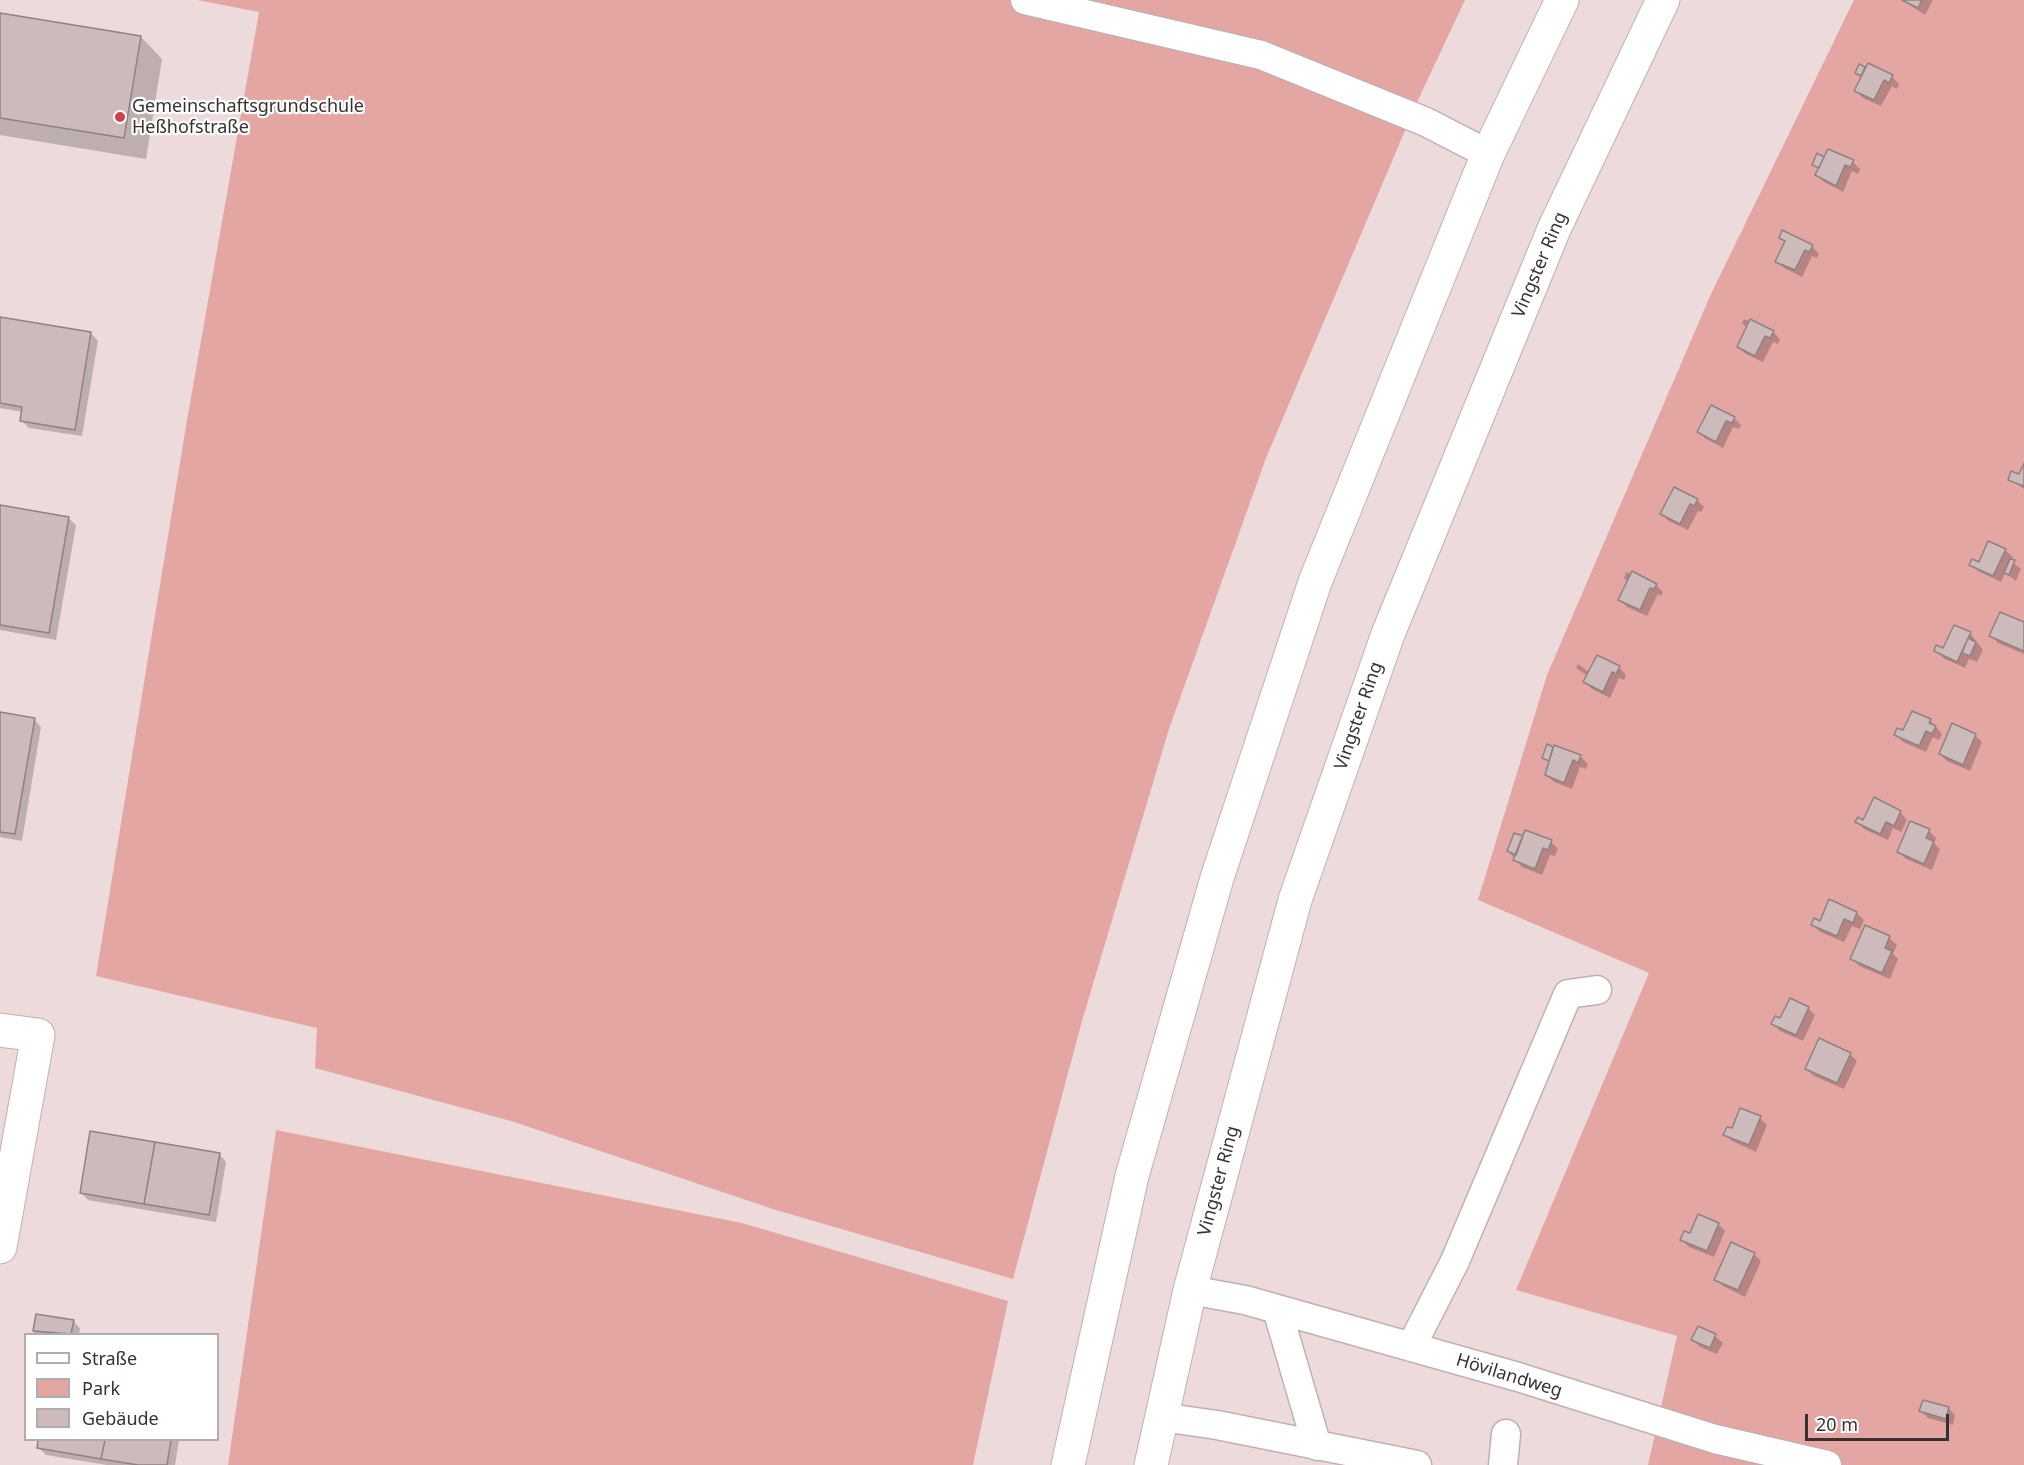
<!DOCTYPE html>
<meta charset="utf-8">
<style>
body{margin:0}
#map{position:relative;width:2024px;height:1465px;overflow:hidden;background:#ecdbda;font-family:"Noto Sans",sans-serif}
canvas{display:block}
.legend{position:absolute;left:24px;top:1333px;width:195px;height:108px;box-sizing:border-box;background:#fff;border:2px solid #afadad;margin:0;padding:8px 10px;list-style:none;font-size:18px;color:#383131}
.legend li{display:flex;align-items:center;gap:12px;height:30px}
.legend b{width:30px;border:2px solid #afadad}
.scale{position:absolute;left:1805px;top:1414px;width:144px;height:27px;box-sizing:border-box;border:3px solid #383131;border-top:0;padding-left:8px;font-size:18px;line-height:21px;white-space:nowrap;color:#383131;-webkit-text-stroke:4px #fff;paint-order:stroke}
</style>
<div id="map">
<canvas width="2024" height="1465"></canvas>
<ul class="legend">
<li><b style="height:8px;background:#fff"></b>Straße</li>
<li><b style="height:16px;background:#e4a6a3"></b>Park</li>
<li><b style="height:16px;background:#ccbbba"></b>Gebäude</li>
</ul>
<div class="scale">20 m</div>
</div>
<script>
const ctx = document.querySelector('canvas').getContext('2d');
ctx.lineJoin = 'round';
function fillPath(path, color) {
  ctx.fillStyle = color;
  ctx.fill(path, 'evenodd');
}
function toPath(rows) {
  const path = new Path2D();
  for (const r of rows) {
    path.moveTo(r[0], r[1]);
    for (let i = 2; i < r.length; i += 2) path.lineTo(r[i], r[i + 1]);
  }
  return path;
}
function strokePath(path, color, width, dash) {
  ctx.strokeStyle = color;
  ctx.lineWidth = width;
  ctx.lineCap = dash ? 'butt' : 'round';
  ctx.setLineDash(dash || []);
  ctx.stroke(path);
}
function drawText(font, color, halo, rows, align = 'center') {
  ctx.font = font + ' "Noto Sans",sans-serif';
  ctx.lineWidth = 4.5;
  ctx.setLineDash([]);
  ctx.textBaseline = 'middle';
  ctx.strokeStyle = halo;
  ctx.fillStyle = color;
  for (const [text, x, y, turn = 0] of rows) {
    ctx.save();
    ctx.translate(x, y);
    ctx.rotate((+turn || 0) * Math.PI / 180);
    ctx.textAlign = isNaN(turn) ? turn : align;
    if (halo) ctx.strokeText(text, 0, 0);
    ctx.fillText(text, 0, 0);
    ctx.restore();
  }
}
const green = toPath([
 [197,0,1465,0,1418,100,1266,458,1169,729,1082,1021,1013,1279,776,1210,511,1121,315,1068,317,1028,96,976,186,426,259,12],
 [1854,0,2024,0,2024,1465,1648,1465,1677,1336,1516,1290,1649,973,1478,900,1547,675,1711,294],
 [276,1130,742,1223,1008,1301,973,1465,228,1465]
]);
const shadow = toPath([
 [1902,0,1933,0,1925,15],
 [0,14,141,37,162,59,146,159,0,135],
 [1868,65,1892,77,1899,84,1897,89,1892,86,1881,106,1863,98,1855,90,1862,77,1857,72,1860,66,1866,69],
 [1829,150,1853,162,1860,169,1858,174,1852,171,1843,192,1824,182,1817,175,1820,170,1814,165,1825,159],
 [1781,237,1812,246,1819,254,1817,258,1812,256,1802,277,1784,268,1777,261,1786,243],
 [0,318,91,333,98,341,82,436,29,428,21,420,23,412,0,408],
 [1744,319,1773,332,1780,339,1778,344,1773,342,1763,362,1746,354,1738,347,1747,328,1742,323],
 [1712,407,1734,418,1741,425,1739,429,1733,427,1723,448,1706,439,1699,432],
 [2024,467,2024,489,2009,479,2020,476],
 [1697,500,1704,507,1701,512,1698,511,1688,530,1669,521,1662,514],
 [0,506,68,518,76,525,56,640,0,630],
 [2005,550,2013,557,2011,561,2021,569,2016,581,2005,573,2001,582,1978,571,1971,564,1980,564],
 [1626,572,1656,585,1663,592,1661,596,1658,594,1647,616,1627,607,1620,600,1629,583,1624,578],
 [2024,624,2024,654,1998,643,1991,636],
 [1970,633,1983,650,1977,662,1969,659,1965,668,1943,658,1935,650,1944,650],
 [1578,664,1590,673,1619,667,1626,675,1624,680,1619,678,1610,698,1592,689,1585,682,1588,676,1576,668],
 [0,714,34,719,41,727,22,841,0,837],
 [1930,720,1942,734,1939,740,1933,737,1926,752,1903,742,1896,735],
 [1975,735,1982,742,1970,771,1947,761,1940,754],
 [1548,746,1580,756,1588,764,1586,769,1580,767,1572,789,1554,782,1546,775,1550,763,1544,757],
 [1900,812,1907,820,1901,832,1893,828,1888,840,1864,829,1857,822],
 [1929,831,1936,838,1934,843,1940,849,1932,870,1906,859,1899,852],
 [1551,842,1558,849,1555,856,1550,855,1542,875,1522,867,1508,851],
 [1857,913,1864,920,1860,929,1852,926,1844,942,1820,932,1813,925],
 [1866,927,1889,938,1897,945,1893,954,1898,959,1890,979,1859,966,1852,958],
 [1808,1008,1815,1015,1803,1041,1780,1031,1773,1024],
 [1850,1054,1857,1061,1844,1089,1814,1076,1807,1069],
 [1760,1118,1767,1125,1756,1152,1732,1141,1725,1134],
 [219,1154,226,1162,216,1222,88,1200,81,1193],
 [1718,1224,1725,1231,1714,1257,1689,1247,1682,1240],
 [1754,1254,1761,1261,1745,1297,1723,1286,1716,1279],
 [37,1315,73,1321,80,1328,79,1334,34,1334],
 [1698,1328,1715,1336,1723,1343,1717,1354,1700,1347,1693,1340],
 [1948,1408,1955,1415,1953,1425,1928,1418,1921,1411],
 [40,1440,179,1440,175,1465,107,1465,46,1455,38,1447]
]);
const building = toPath([
 [1902,0,1922,0,1918,8,1902,0],
 [0,13,141,36,124,138,0,118,0,13],
 [1868,63,1893,75,1889,83,1884,80,1874,100,1854,91,1868,63],
 [1859,64,1865,67,1861,76,1855,73,1859,64],
 [1828,149,1854,160,1850,167,1845,165,1836,186,1815,175,1828,149],
 [1817,153,1824,157,1819,168,1812,165,1817,153],
 [1782,230,1813,245,1809,252,1805,250,1795,270,1775,262,1785,241,1779,238,1782,230],
 [0,317,91,332,75,430,20,421,22,407,0,403,0,317],
 [1750,319,1774,331,1770,338,1765,336,1755,356,1737,347,1750,319],
 [1711,405,1735,417,1732,423,1726,421,1716,442,1697,432,1711,405],
 [2024,463,2024,486,2008,480,2011,471,2019,474,2024,463],
 [1674,487,1698,499,1694,506,1690,504,1680,524,1660,514,1674,487],
 [0,505,69,517,49,633,0,625,0,505],
 [1988,541,2006,549,1993,576,1969,565,1972,559,1979,562,1988,541],
 [2010,559,2015,560,2009,575,2004,573,2010,559],
 [1632,571,1657,584,1654,589,1650,588,1640,610,1618,600,1632,571],
 [2000,612,2024,622,2024,651,1989,636,2000,612],
 [1954,625,1971,632,1957,662,1934,651,1936,645,1943,648,1954,625],
 [1968,638,1976,642,1970,656,1962,653,1968,638],
 [1597,655,1620,666,1616,674,1612,672,1603,692,1583,682,1597,655],
 [1912,711,1931,719,1929,723,1936,726,1932,734,1926,731,1919,746,1894,735,1897,728,1903,730,1912,711],
 [0,712,35,718,15,834,0,832,0,712],
 [1952,723,1976,734,1963,765,1939,754,1952,723],
 [1547,744,1553,747,1549,761,1542,758,1547,744],
 [1554,745,1581,755,1578,763,1573,760,1564,783,1545,775,1554,745],
 [1874,797,1901,811,1894,826,1886,822,1880,834,1855,822,1858,817,1863,820,1874,797],
 [1910,821,1930,829,1926,838,1934,841,1924,864,1897,852,1910,821],
 [1525,830,1552,840,1548,850,1543,848,1535,869,1513,860,1525,830],
 [1514,833,1523,836,1516,855,1507,851,1514,833],
 [1829,899,1857,912,1853,923,1844,919,1837,936,1811,925,1814,918,1820,921,1829,899],
 [1865,925,1890,936,1885,948,1892,951,1882,973,1850,959,1865,925],
 [1790,998,1809,1007,1796,1035,1771,1024,1775,1016,1780,1018,1790,998],
 [1819,1038,1851,1053,1837,1083,1805,1069,1819,1038],
 [1740,1108,1761,1116,1749,1145,1723,1135,1727,1127,1732,1128,1740,1108],
 [90,1131,155,1142,144,1204,80,1193,90,1131],
 [155,1142,220,1153,209,1215,144,1204,155,1142],
 [1698,1214,1719,1223,1707,1251,1680,1240,1684,1231,1690,1233,1698,1214],
 [1731,1242,1755,1253,1738,1290,1714,1280,1731,1242],
 [36,1314,74,1320,71,1334,33,1331,36,1314],
 [1698,1326,1716,1334,1710,1348,1691,1340,1698,1326],
 [1923,1400,1949,1407,1946,1419,1919,1411,1923,1400],
 [38,1440,105,1440,101,1459,37,1448,38,1440],
 [105,1440,171,1440,167,1465,138,1465,101,1459,105,1440]
]);
const lane = toPath([
 [1025,0,1261,55,1426,122,1488,154],
 [1190,1290,1245,1300,1518,1377,1715,1439,1827,1465],
 [1277,1309,1317,1446],
 [1411,1347,1455,1261,1568,994,1597,990],
 [1161,1417,1217,1425,1417,1465],
 [1503,1465,1506,1434]
]);
const street = toPath([
 [0,1030,38,1035,0,1247]
]);
const secondary = toPath([
 [1068,1465,1132,1176,1217,878,1315,582,1488,154,1562,0],
 [1151,1465,1190,1290,1295,900,1388,634,1554,229,1663,0]
]);
const markers = [
 [120,117,6,"#d04048"]
];
const poiNames = [
 ["Gemeinschaftsgrundschule",132,107],
 ["Heßhofstraße",132,128]
];
const streetNames = [
 ["Vingster Ring",1540,265,-67],
 ["Vingster Ring",1359,716,-71],
 ["Vingster Ring",1219,1181,-75],
 ["Hövilandweg",1509,1376,17]
];
fillPath(green, '#e4a6a3');
fillPath(shadow, '#0003');
fillPath(building, '#ccbbba');
strokePath(building, '#918180', 1.5);
strokePath(lane, '#c0b0af', 31);
strokePath(street, '#c0b0af', 35);
strokePath(secondary, '#c0b0af', 35);
strokePath(lane, '#fff', 28);
strokePath(street, '#fff', 33);
strokePath(secondary, '#fff', 33);
for (const [x, y, r, color] of markers) {
  const dot = new Path2D();
  dot.arc(x, y, r, 0, 2 * Math.PI);
  ctx.fillStyle = color;
  ctx.fill(dot);
  strokePath(dot, '#fff', 2);
}
drawText('18px', '#383131', '#fff', poiNames, 'left');
drawText('18px', '#383131', '#fff', streetNames);
</script>
